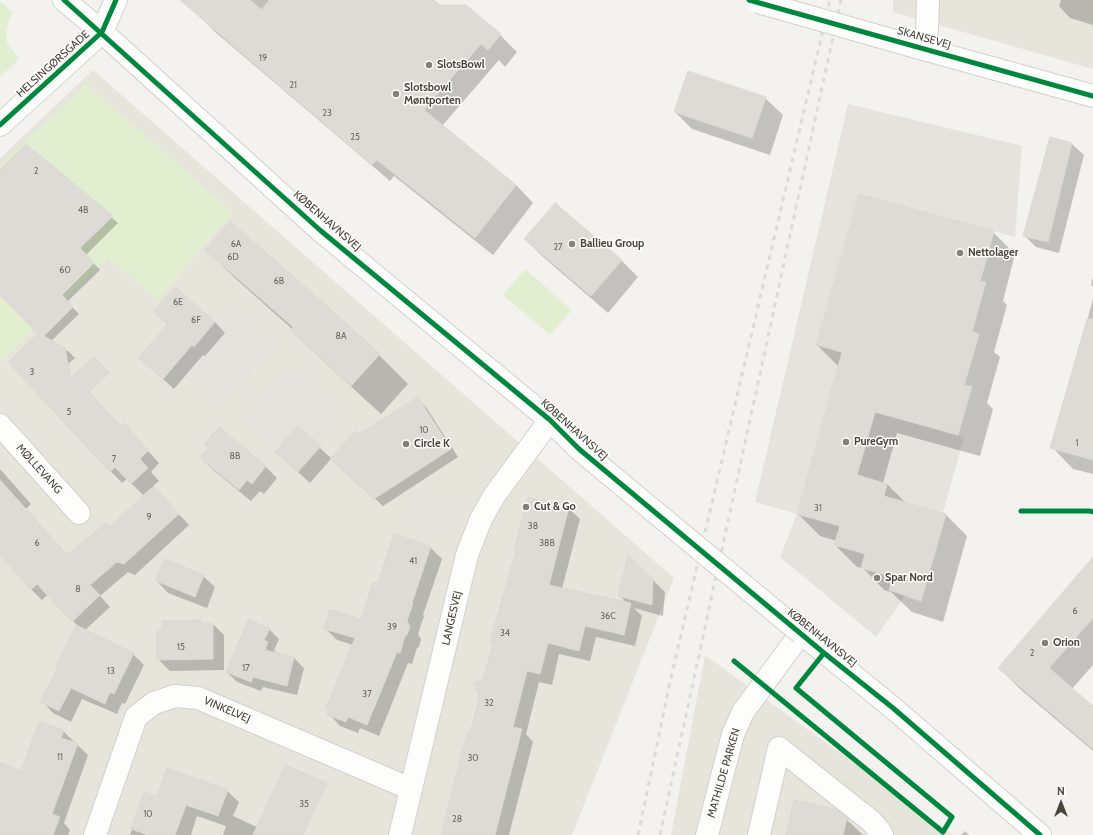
<!DOCTYPE html>
<meta charset="utf-8">
<style>
body{margin:0}
#map{position:relative;width:1093px;height:835px;overflow:hidden;background:#f4f2ee;font-family:Cabin,sans-serif}
canvas{display:block}
.north{position:absolute;left:1041px;top:783px;width:40px;height:40px;-webkit-text-stroke:3px #fff;paint-order:stroke;rotate:0deg;font-size:11px;font-weight:700;line-height:16px;text-align:center;color:#4b4439}
.north::after{content:'';display:block;margin:auto;width:14px;height:18px;background:#4b4439;clip-path:polygon(50% 0,100% 100%,50% 72%,0 100%)}
</style>
<div id="map">
<canvas width="1093" height="835"></canvas>
<div class="north">N</div>
</div>
<script>
const ctx = document.querySelector('canvas').getContext('2d');
ctx.lineJoin = 'round';
function fillPath(path, color) {
  ctx.fillStyle = color;
  ctx.fill(path, 'evenodd');
}
function toPath(rows) {
  const path = new Path2D();
  for (const r of rows) {
    path.moveTo(r[0], r[1]);
    for (let i = 2; i < r.length; i += 2) path.lineTo(r[i], r[i + 1]);
  }
  return path;
}
function strokePath(path, color, width, dash) {
  ctx.strokeStyle = color;
  ctx.lineWidth = width;
  ctx.lineCap = dash ? 'butt' : 'round';
  ctx.setLineDash(dash || []);
  ctx.stroke(path);
}
function drawText(font, color, halo, rows, align = 'center') {
  ctx.font = font + ' Cabin,sans-serif';
  ctx.lineWidth = 3;
  ctx.setLineDash([]);
  ctx.textBaseline = 'middle';
  ctx.strokeStyle = halo;
  ctx.fillStyle = color;
  for (const [text, x, y, turn = 0] of rows) {
    ctx.save();
    ctx.translate(x, y);
    ctx.rotate((+turn || 0) * Math.PI / 180);
    ctx.textAlign = isNaN(turn) ? turn : align;
    if (halo) ctx.strokeText(text, 0, 0);
    ctx.fillText(text, 0, 0);
    ctx.restore();
  }
}
const residential = toPath([
 [893,0,1093,0,1093,69,893,12],
 [93,70,674,578,572,835,0,835,0,158],
 [705,655,953,835,671,835]
]);
const green = toPath([
 [0,1,12,12,7,29,7,43,19,59,0,77],
 [86,84,233,212,158,300,107,258,0,363,0,165],
 [525,269,572,310,550,335,503,295]
]);
const parking = toPath([
 [848,104,1022,146,1015,237,859,194,816,345,842,352,797,514,840,526,834,545,865,554,861,568,893,577,889,590,906,595,876,637,780,557,797,514,755,502],
 [231,304,278,344,246,380,248,382,222,407,174,369],
 [290,365,347,415,320,445,275,452,240,419],
 [875,412,964,437,943,513,884,496,887,484,857,475],
 [414,493,454,509,446,528,406,513]
]);
const shadow = toPath([
 [197,0,432,0,439,6,466,6,500,35,517,52,505,67,499,60,442,126,516,185,533,203,493,255,394,176,390,181,214,31,197,13],
 [1061,0,1093,0,1093,25,1070,18,1059,6],
 [765,98,783,115,770,155,692,129,675,112],
 [1072,144,1084,155,1059,253,1036,247,1024,235],
 [26,145,118,223,86,255,100,270,67,302,79,314,51,341,69,352,75,358,36,392,40,335,0,294,0,171],
 [993,232,1015,254,1003,301,1007,305,994,352,1000,357,987,403,993,409,980,456,897,433,883,483,887,484,906,503,945,514,967,536,943,622,912,612,891,592,884,590,863,568,857,567,835,545,837,541,820,536,798,514,839,367,817,345],
 [525,239,621,260,638,277,608,313,542,256],
 [206,250,379,355,408,384,381,414,321,359,292,330,292,329,236,279],
 [1093,277,1093,287,1091,284],
 [1093,299,1093,474,1073,469,1052,447],
 [155,312,215,322,225,333,205,356,203,355,174,389,140,358,168,325],
 [86,390,121,427,135,436,159,463,151,472,159,481,153,486,189,525,135,575,128,572,100,596,110,607,85,630,133,654,144,665,125,704,122,703,117,714,82,699,71,722,53,713,42,701,60,666,77,625,48,594,42,600,31,589,0,548,0,469,31,504,26,509,68,556,110,528,152,489,151,488,143,495,127,479,122,483,57,415],
 [418,399,426,407,458,457,383,506,331,459,310,483,288,463,298,428,332,459,360,436],
 [201,458,265,466,277,478,264,494,260,491,251,501,213,470],
 [568,508,580,519,562,589,628,604,619,595,653,580,665,592,663,616,634,608,642,616,635,646,596,637,590,661,559,654,552,685,539,682,526,734,533,742,509,835,443,835,494,644,491,642],
 [430,547,442,559,423,615,424,616,418,634,421,639,419,647,417,648,412,664,408,663,379,736,360,728,358,733,340,726,329,714,330,711,327,708,353,645,337,640,325,628,362,620,378,585],
 [1093,558,1093,665,1072,689,1093,707,1093,751,1021,690,999,668],
 [203,576,215,587,207,608,168,593,157,581],
 [200,621,202,624,213,624,224,635,224,670,170,671,158,659,163,631],
 [269,629,279,639,274,650,277,653,277,654,294,658,304,668,297,695,263,687,261,691,237,682,227,672],
 [63,731,88,755,64,823,70,830,68,835,17,835,0,795,0,763,22,773],
 [227,791,239,802,233,816,274,835,223,835,226,826,197,816,191,835,130,835,145,793,158,798],
 [846,819,863,835,787,835],
 [965,831,969,835,961,835]
]);
const building = toPath([
 [180,0,250,0,262,10,269,0,434,0,440,5,466,5,501,34,488,50,481,44,424,110,516,185,475,238,377,160,372,165,180,0],
 [688,71,766,97,752,138,674,112,688,71],
 [1050,137,1072,143,1048,242,1023,236,1050,137],
 [26,144,113,216,80,248,94,263,62,295,73,307,44,336,65,348,71,377,94,357,109,373,89,392,120,426,124,423,148,451,140,459,148,468,131,484,115,467,110,472,8,362,38,334,0,295,0,170,26,144],
 [859,194,994,231,980,282,986,282,972,332,979,334,964,386,972,386,958,435,875,412,857,475,887,484,884,496,946,514,921,601,889,590,893,577,861,568,865,554,834,545,840,526,797,514,842,352,816,345,859,194],
 [555,203,622,260,591,296,524,239,555,203],
 [230,221,319,299,380,354,351,386,290,330,293,327,205,250,230,221],
 [175,287,215,322,194,347,192,345,163,379,138,358,168,324,153,312,175,287],
 [1087,319,1093,319,1093,460,1050,448,1087,319],
 [418,397,451,449,374,499,330,459,356,431,360,434,418,397],
 [298,426,321,446,298,472,275,452,298,426],
 [219,427,266,466,252,484,247,480,239,490,200,458,209,448,204,444,219,427],
 [0,480,67,555,106,523,109,527,154,486,179,514,124,564,117,562,90,585,100,595,72,622,37,584,31,590,0,555,0,480],
 [528,497,569,507,549,585,631,603,624,635,585,626,579,651,548,643,540,674,527,671,513,727,522,729,495,835,441,835,467,733,470,733,479,698,474,682,483,680,493,643,490,642,516,550,514,550,528,497],
 [394,534,431,546,412,603,413,603,407,621,410,627,407,635,405,636,400,653,397,652,367,725,348,717,346,722,327,715,329,710,326,708,355,638,324,629,330,609,361,619,373,582,378,583,394,534],
 [628,555,653,579,652,605,618,596,628,555],
 [1093,557,1093,618,1049,668,1093,706,1093,749,998,668,1093,557],
 [164,559,204,575,195,597,156,581,164,559],
 [200,620,200,623,213,623,213,659,157,660,157,630,162,630,162,621,200,620],
 [248,620,270,628,264,640,268,642,265,650,294,657,287,686,253,677,251,682,226,672,248,620],
 [76,625,134,653,114,694,110,692,105,704,71,688,59,711,40,702,59,666,56,665,76,625],
 [39,722,64,730,61,738,78,743,52,814,60,817,53,835,0,835,0,762,21,771,39,722],
 [285,765,327,783,303,835,253,835,285,765],
 [167,768,228,790,218,816,186,805,175,835,148,835,131,829,144,792,157,796,167,768],
 [794,800,836,809,847,818,843,835,786,835,794,800]
]);
const minor = toPath([
 [64,0,102,32],
 [0,425,79,513],
 [95,835,136,717,154,703,175,696,198,698,411,789],
 [707,835,733,734,743,712,801,633],
 [759,835,779,748,871,821,879,830,882,835]
]);
const tertiary = toPath([
 [928,0,927,30,923,49,1093,96],
 [102,32,321,231,550,420,579,449],
 [0,125,102,32,116,0],
 [801,633,893,708,1040,835],
 [400,835,467,555,481,519,494,496,550,420]
]);
const rail = toPath([
 [638,835,672,673,830,0],
 [660,835,841,0]
]);
const tertiaryBridge = toPath([
 [758,2,923,49],
 [579,449,801,633]
]);
const cycleway = toPath([
 [64,0,321,231,550,420,579,449,824,653,893,708,1040,835],
 [749,0,1093,96],
 [0,125,102,32,116,0],
 [1021,511,1090,511,1093,512],
 [734,661,943,832,952,817,796,688,824,653]
]);
const markers = [
 [429,65,4,"#868178"],
 [396,94,4,"#868178"],
 [572,244,4,"#868178"],
 [960,253,4,"#868178"],
 [846,442,4,"#868178"],
 [406,444,4,"#868178"],
 [526,507,4,"#868178"],
 [877,578,4,"#868178"],
 [1045,643,4,"#868178"]
];
const numberNames = [
 ["19",263,58],
 ["21",293,85],
 ["23",327,113],
 ["25",355,137],
 ["2",36,171],
 ["4B",83,210],
 ["6A",236,244],
 ["27",558,247],
 ["6D",233,257],
 ["60",65,270],
 ["6B",279,281],
 ["6E",178,302],
 ["6F",196,320],
 ["8A",341,336],
 ["3",32,372],
 ["5",69,412],
 ["10",424,430],
 ["1",1077,443],
 ["8B",235,456],
 ["7",114,459],
 ["31",818,508],
 ["9",149,517],
 ["38",533,526],
 ["6",37,543],
 ["38B",547,543],
 ["41",413,561],
 ["8",78,589],
 ["6",1075,611],
 ["36C",608,616],
 ["39",392,627],
 ["34",505,633],
 ["15",181,647],
 ["2",1032,653],
 ["17",246,668],
 ["13",111,671],
 ["37",367,694],
 ["32",489,703],
 ["11",60,757],
 ["30",473,758],
 ["35",304,804],
 ["10",148,814],
 ["28",457,819]
];
const streetNames = [
 ["SKANSEVEJ",924,38,16],
 ["HELSINGØRSGADE",53,64,-42],
 ["KØBENHAVNSVEJ",327,221,41],
 ["KØBENHAVNSVEJ",574,430,42],
 ["MØLLEVANG",39,469,48],
 ["LANGESVEJ",452,618,-77],
 ["KØBENHAVNSVEJ",822,638,39],
 ["VINKELVEJ",227,710,23],
 ["MATHILDE PARKEN",724,773,-74]
];
const poiNames = [
 ["SlotsBowl",437,65],
 ["Slotsbowl",404,88],
 ["Møntporten",404,101],
 ["Ballieu Group",580,244],
 ["Nettolager",968,253],
 ["PureGym",854,442],
 ["Circle K",414,444],
 ["Cut & Go",534,507],
 ["Spar Nord",885,578],
 ["Orion",1053,643]
];
fillPath(residential, '#e7e4dc');
fillPath(green, '#e1eecf');
fillPath(parking, '#e6e3df');
fillPath(shadow, '#0003');
fillPath(building, '#dedbd6');
strokePath(building, '#dcd9d4', 1);
strokePath(minor, '#d2d0cb', 24);
strokePath(tertiary, '#d2d0cb', 24);
strokePath(minor, '#fdfdfc', 22);
strokePath(tertiary, '#fdfdfc', 22);
strokePath(rail, '#dbdbda', 3, [5, 5]);
strokePath(tertiaryBridge, '#d2d0cb', 24, []);
strokePath(tertiaryBridge, '#fdfdfc', 22);
strokePath(cycleway, '#00873e', 5);
for (const [x, y, r, color] of markers) {
  const dot = new Path2D();
  dot.arc(x, y, r, 0, 2 * Math.PI);
  ctx.fillStyle = color;
  ctx.fill(dot);
  strokePath(dot, '#fff', 1.5);
}
drawText('9px', '#706a61', null, numberNames);
drawText('11px', '#4b4439', '#fff', streetNames);
drawText('bold 11px', '#4b4439', '#fff', poiNames, 'left');
</script>
